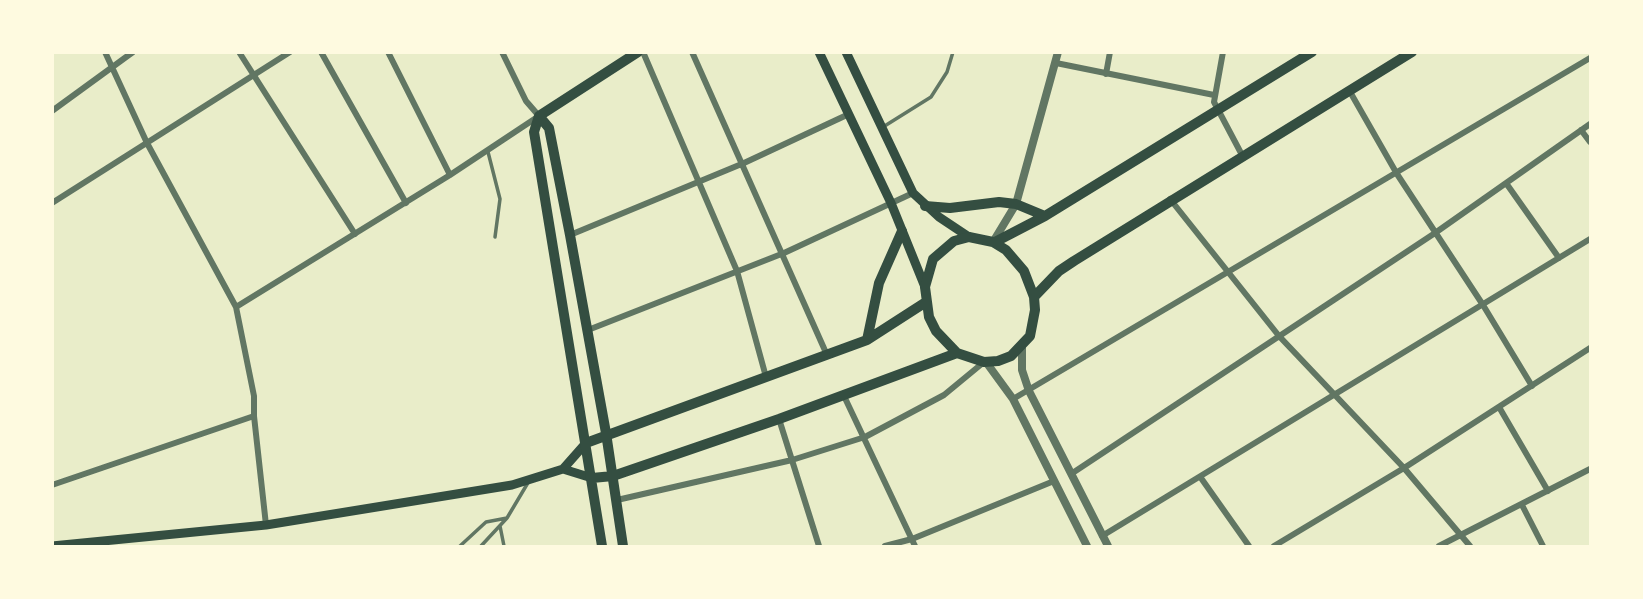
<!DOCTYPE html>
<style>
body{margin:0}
#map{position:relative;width:1643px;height:599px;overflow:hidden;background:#e9edc9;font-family:Raleway,sans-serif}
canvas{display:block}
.frame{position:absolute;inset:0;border:54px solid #fefae0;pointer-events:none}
</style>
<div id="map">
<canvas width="1643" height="599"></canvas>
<div class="frame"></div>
</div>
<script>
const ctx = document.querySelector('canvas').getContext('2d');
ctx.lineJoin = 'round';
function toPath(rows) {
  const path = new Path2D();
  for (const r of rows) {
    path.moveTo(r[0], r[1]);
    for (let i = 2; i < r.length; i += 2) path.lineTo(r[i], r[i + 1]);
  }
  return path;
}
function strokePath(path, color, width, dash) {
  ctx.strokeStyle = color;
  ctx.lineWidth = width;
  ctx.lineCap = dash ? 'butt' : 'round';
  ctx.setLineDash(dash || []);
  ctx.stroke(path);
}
const service = toPath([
 [883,127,931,97,947,72,953,52],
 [488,152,500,199,495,237],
 [500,526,504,546],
 [460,546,486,522,507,518],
 [481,546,507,518,529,481]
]);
const minor = toPath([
 [239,52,355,234],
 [321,52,406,203],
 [388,52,450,175],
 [643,52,737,271,766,377],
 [692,52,827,355],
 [1223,52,1214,102,1242,155],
 [1056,63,1214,95],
 [1106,74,1110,52],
 [1349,90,1397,174,1483,305,1532,386],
 [52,111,133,52],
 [1581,130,1590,142],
 [1506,183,1559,258],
 [1170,199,1279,336,1404,468,1470,546],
 [52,203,290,52],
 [570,235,744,163,849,114],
 [236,307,450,175,539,116,526,101,502,52],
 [588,330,784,253,913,193],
 [844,396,915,546],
 [1013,399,1590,58],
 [1499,407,1548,491],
 [254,416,266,525],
 [779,419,819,546],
 [1071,474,1435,233,1590,124],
 [1201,478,1249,546],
 [52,485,254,416,254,396,236,307,147,143,105,52],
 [617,500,792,460,865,437,944,395,984,362],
 [1522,505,1543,546],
 [1102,536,1590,239],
 [885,546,912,539,1054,481],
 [1274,546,1404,468,1590,348],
 [1439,546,1590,469]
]);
const tertiary = toPath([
 [993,242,1016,204,1058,52],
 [1022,348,1022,370,1029,391,1108,546],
 [986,362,1013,399,1087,546]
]);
const secondary = toPath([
 [819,52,891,203,925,287],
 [846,52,913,193,939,217,969,237],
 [563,469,592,478],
 [52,546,266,525,512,485,563,469,586,443]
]);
const primary = toPath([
 [539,116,549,128,570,235,606,433,623,546],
 [539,116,534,132,602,546],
 [539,116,638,52],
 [925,206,950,208,999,202,1016,204,1045,216],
 [969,237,993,242,1006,250,1024,271,1034,297,1035,310,1030,336,1011,356,998,361,984,362,957,353,936,331,929,317,925,287,933,259,954,241,969,237],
 [995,242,1045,216,1312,52],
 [1034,297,1059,271,1074,261,1412,52],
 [867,340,879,283,902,231],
 [586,443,867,340,926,302],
 [592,478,613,476,779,419,957,353]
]);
strokePath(service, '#617663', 3.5);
strokePath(minor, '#617663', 6);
strokePath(tertiary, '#617663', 8);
strokePath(secondary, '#344e41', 9);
strokePath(primary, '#344e41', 10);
</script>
